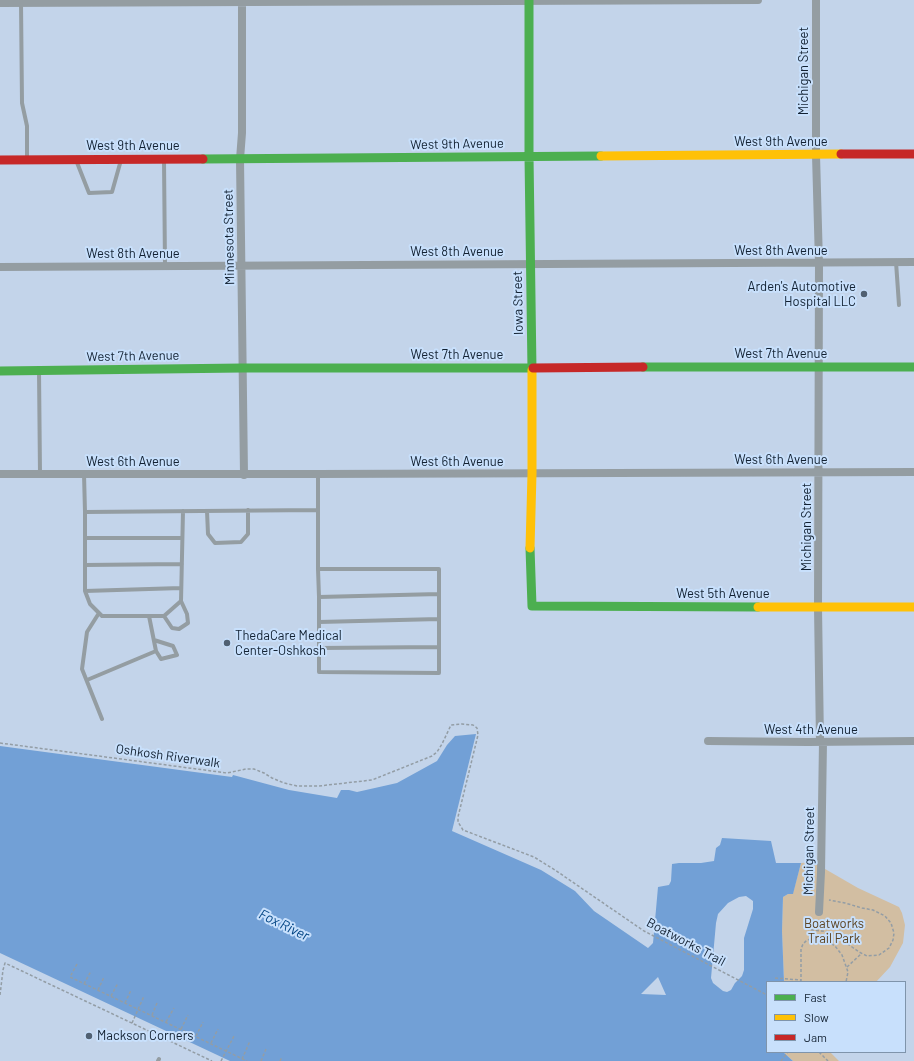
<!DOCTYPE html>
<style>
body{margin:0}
#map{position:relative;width:914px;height:1061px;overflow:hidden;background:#c3d4ea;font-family:Barlow,sans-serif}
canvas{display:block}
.legend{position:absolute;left:766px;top:981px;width:140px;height:72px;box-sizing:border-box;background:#c8e0fc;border:1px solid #7f94ab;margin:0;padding:5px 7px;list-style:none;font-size:12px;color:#122132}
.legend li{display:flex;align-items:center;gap:8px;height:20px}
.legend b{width:20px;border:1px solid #7f94ab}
</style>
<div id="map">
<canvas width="914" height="1061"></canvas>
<ul class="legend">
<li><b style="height:5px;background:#4caf50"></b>Fast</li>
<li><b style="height:5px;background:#ffc107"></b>Slow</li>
<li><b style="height:5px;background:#c62828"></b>Jam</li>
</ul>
</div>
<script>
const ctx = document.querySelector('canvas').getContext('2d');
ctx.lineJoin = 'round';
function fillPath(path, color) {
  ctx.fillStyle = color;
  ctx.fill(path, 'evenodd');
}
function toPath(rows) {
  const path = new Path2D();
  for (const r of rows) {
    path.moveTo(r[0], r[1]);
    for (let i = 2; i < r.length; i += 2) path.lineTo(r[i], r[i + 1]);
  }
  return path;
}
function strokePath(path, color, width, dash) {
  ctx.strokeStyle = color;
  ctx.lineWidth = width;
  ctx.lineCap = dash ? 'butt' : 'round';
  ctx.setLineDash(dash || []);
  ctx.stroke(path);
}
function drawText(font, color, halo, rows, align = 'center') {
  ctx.font = font + ' Barlow,sans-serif';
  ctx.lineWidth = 4;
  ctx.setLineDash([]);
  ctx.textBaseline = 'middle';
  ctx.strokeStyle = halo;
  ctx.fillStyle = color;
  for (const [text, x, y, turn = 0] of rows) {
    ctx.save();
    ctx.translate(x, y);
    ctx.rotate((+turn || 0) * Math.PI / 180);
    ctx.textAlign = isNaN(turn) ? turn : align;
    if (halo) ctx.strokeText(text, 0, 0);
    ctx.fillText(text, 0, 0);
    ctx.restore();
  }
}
const green = toPath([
 [813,862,858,888,899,907,902,913,905,925,903,943,890,967,876,982,784,982,782,931,783,897,788,894,793,893,801,863],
 [783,1052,830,1052,839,1061,793,1061]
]);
const water = toPath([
 [476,734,452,831,541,870,575,891,594,911,648,948,653,943,658,887,669,885,671,881,672,864,679,863,701,863,714,861,716,848,720,845,722,838,771,841,776,863,801,863,793,894,788,894,783,897,782,931,784,982,767,982,767,1052,783,1052,793,1061,230,1061,0,953,0,746,232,777,233,775,289,790,337,798,341,790,349,790,357,792,397,783,437,761,447,745,455,736],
 [746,896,753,901,753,909,744,938,744,970,742,976,735,983,731,990,727,992,723,991,713,983,711,978,716,923,718,914,728,903,739,897],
 [658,977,666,995,641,994]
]);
const path = toPath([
 [0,743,227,773,246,769,254,769,264,773,272,778,284,783,297,786,319,786,372,780,432,756,437,752,442,744,451,725,462,724,473,725,477,728,478,735,458,817,458,822,463,830,534,857,555,870,644,931,767,995],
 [806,929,829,932,837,936,859,952,867,956,879,955,889,948,893,940,894,933,891,923,885,916,873,910,862,908,845,903,829,900],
 [77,964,70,977,247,1061],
 [847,967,861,954],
 [775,978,801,980],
 [801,982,801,949,803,944,807,940,819,938,824,939,835,946,842,955,848,972,846,982],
 [84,984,91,971],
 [98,990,104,977],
 [0,995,3,970,5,963,212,1061],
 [111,996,118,983],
 [125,1003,131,990],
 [152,1015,157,1003],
 [166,1022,174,1008],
 [132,1023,144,996],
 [181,1029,188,1015],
 [196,1036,203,1022],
 [211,1043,218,1029],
 [819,1052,828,1061],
 [242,1059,250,1041],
 [221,1061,234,1036],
 [261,1061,266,1049],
 [280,1061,282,1057],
 [781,1061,788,1052]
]);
const lane = toPath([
 [21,3,22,103,27,126,27,160],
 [76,160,89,193,112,192,121,160],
 [164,160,165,266],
 [896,262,899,305],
 [39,371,40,474],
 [84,474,85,512,318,510],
 [318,474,318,569,319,597,319,672,439,673,439,569,318,569],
 [207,511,208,534,215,543,241,542,248,534,248,510],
 [85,512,85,591,90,604,102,616,164,616,181,601,183,511],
 [85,538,182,538],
 [85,565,182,564],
 [85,591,181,588],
 [319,597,439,594],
 [99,613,87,632,82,669,102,719],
 [164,616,172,628,179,629,188,623,187,614,181,601],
 [319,622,439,619],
 [154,640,173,646,177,655,161,659,156,651],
 [319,648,439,647],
 [87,680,156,651,149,616],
 [158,1061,159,1059]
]);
const street = toPath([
 [242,0,242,133,240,159,244,475],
 [816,0,816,155,819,263,818,607,820,742],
 [0,3,758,0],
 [0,267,914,262],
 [0,474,318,474,914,472],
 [708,741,808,742,914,741],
 [819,912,821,872,823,742]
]);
const fast = toPath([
 [529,0,529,156,532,370],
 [203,159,601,156],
 [643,367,914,367],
 [0,371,242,368,533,368],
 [530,548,532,606,758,607]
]);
const slow = toPath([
 [601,156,841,154],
 [530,548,532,474,532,370],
 [758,607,914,607]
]);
const jam = toPath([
 [841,154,914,154],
 [0,160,203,159],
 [533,368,643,367]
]);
const markers = [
 [864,294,4,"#506072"],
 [227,643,4,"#506072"],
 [89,1036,4,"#506072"]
];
const streetNames = [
 ["Michigan Street",804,71,-90],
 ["West 9th Avenue",781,142],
 ["West 9th Avenue",457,144,-1],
 ["West 9th Avenue",133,146],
 ["Minnesota Street",229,237,-91],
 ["West 8th Avenue",781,251],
 ["West 8th Avenue",457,252],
 ["West 8th Avenue",133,254],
 ["Iowa Street",518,303,-91],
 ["West 7th Avenue",781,354],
 ["West 7th Avenue",457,355],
 ["West 7th Avenue",133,356,-1],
 ["West 6th Avenue",781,460],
 ["West 6th Avenue",133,462],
 ["West 6th Avenue",457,462],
 ["Michigan Street",807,527,-90],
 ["West 5th Avenue",723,594],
 ["West 4th Avenue",811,730],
 ["Oshkosh Riverwalk",168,756,8],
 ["Michigan Street",809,851,-89],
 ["Boatworks Trail",686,942,28]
];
const poiNames = [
 ["Arden's Automotive",856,287,"right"],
 ["Hospital LLC",856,302,"right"],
 ["ThedaCare Medical",235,636],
 ["Center-Oshkosh",235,651],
 ["Mackson Corners",97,1036]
];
const parkNames = [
 ["Boatworks",834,924],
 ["Trail Park",834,939]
];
const waterNames = [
 ["Fox River",284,925,26]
];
fillPath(green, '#d2bea2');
fillPath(water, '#72a0d6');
strokePath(path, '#939da5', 1.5, [3, 2]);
strokePath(lane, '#949da2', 4);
strokePath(street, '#949da2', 8);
strokePath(fast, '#4caf50', 9);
strokePath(slow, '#ffc107', 9);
strokePath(jam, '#c62828', 9);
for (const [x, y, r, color] of markers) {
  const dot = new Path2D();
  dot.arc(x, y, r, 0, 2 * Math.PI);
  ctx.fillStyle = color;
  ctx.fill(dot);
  strokePath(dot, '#c8e0fc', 1.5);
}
drawText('13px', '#122132', '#c8e0fc', streetNames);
drawText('13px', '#122132', '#c8e0fc', poiNames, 'left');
drawText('13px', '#5c4321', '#c8e0fc', parkNames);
drawText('italic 14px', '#034584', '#c8e0fc', waterNames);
</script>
